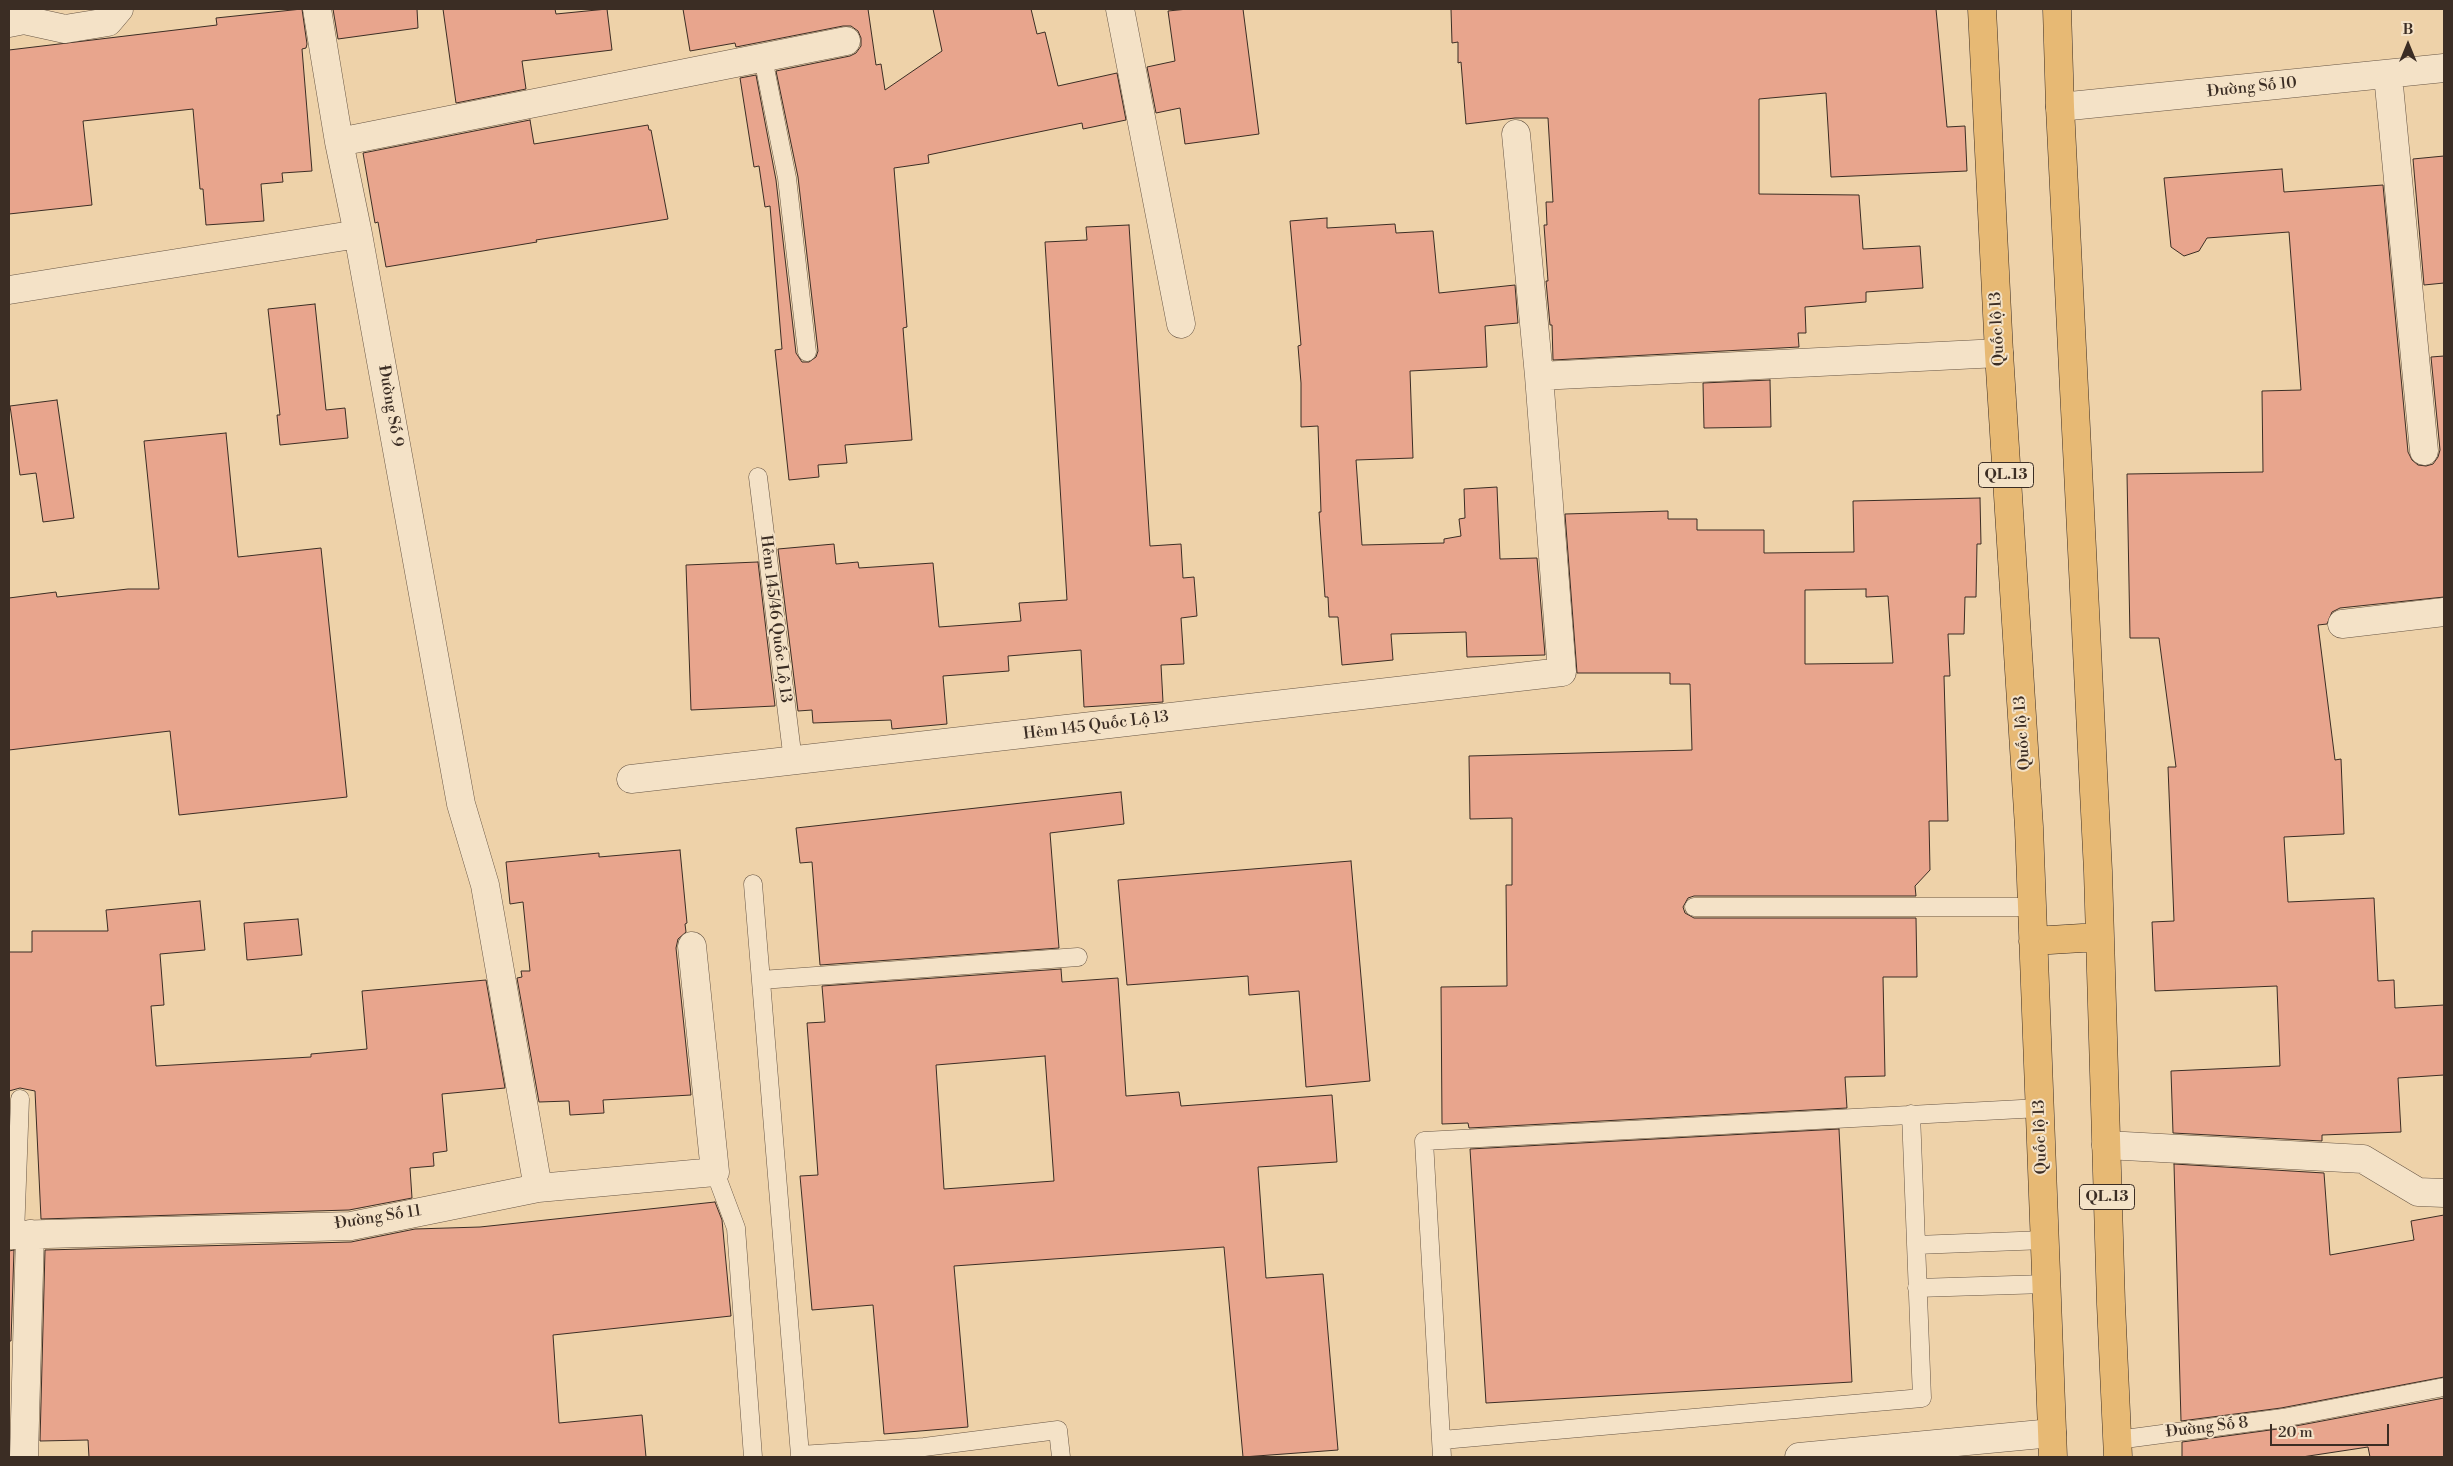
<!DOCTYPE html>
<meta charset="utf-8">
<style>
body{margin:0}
#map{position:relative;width:2453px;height:1466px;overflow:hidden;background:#eed2a9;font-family:"Libre Bodoni",serif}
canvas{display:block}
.frame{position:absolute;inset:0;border:10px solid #3b2d24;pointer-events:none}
.north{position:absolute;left:2383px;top:20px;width:50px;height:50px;-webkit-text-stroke:4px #f4e2c7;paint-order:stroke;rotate:0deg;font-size:14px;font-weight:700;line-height:20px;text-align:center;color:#3b2d24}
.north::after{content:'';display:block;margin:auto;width:18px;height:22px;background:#3b2d24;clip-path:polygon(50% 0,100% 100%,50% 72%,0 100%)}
.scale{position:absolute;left:2270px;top:1424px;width:119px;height:22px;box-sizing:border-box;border:2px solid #3b2d24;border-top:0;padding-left:6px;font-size:15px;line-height:18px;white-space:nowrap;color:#3b2d24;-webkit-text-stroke:4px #f4e2c7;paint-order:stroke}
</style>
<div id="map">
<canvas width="2453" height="1466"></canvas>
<div class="frame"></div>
<div class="north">B</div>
<div class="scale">20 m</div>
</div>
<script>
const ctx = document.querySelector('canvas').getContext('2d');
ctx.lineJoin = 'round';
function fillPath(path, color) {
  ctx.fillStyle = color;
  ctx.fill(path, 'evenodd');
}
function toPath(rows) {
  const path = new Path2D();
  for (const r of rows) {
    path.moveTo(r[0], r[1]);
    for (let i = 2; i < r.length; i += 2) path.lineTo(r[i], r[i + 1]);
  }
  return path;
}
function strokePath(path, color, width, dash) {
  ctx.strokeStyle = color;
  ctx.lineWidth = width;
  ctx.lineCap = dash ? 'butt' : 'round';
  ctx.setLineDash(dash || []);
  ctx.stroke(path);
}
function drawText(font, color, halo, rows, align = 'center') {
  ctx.font = font + ' "Libre Bodoni",serif';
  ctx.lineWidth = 4;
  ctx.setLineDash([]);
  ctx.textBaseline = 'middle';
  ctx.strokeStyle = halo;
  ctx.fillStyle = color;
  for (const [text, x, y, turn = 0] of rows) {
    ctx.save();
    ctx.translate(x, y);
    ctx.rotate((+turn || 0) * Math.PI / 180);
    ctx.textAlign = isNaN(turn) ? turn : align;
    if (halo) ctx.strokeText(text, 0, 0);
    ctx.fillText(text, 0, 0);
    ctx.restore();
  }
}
const building = toPath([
 [302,9,307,44,306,48,302,49,312,171,282,173,283,182,261,184,264,221,206,225,203,189,200,189,193,109,83,121,92,205,9,214,9,50,217,25,216,18,302,9],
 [333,9,417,9,418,28,338,39,333,9],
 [443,9,555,9,556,14,607,9,612,50,522,61,526,89,456,103,443,9],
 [683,9,868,9,876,65,881,64,885,90,942,51,933,9,1031,9,1037,34,1045,32,1058,86,1117,73,1126,120,1083,129,1082,123,928,155,929,163,894,168,907,327,903,328,912,440,845,445,847,463,818,465,819,477,789,480,775,350,782,349,770,206,765,207,759,166,754,167,740,78,756,75,776,180,796,353,802,362,809,362,816,357,818,351,798,177,776,71,850,56,856,53,861,46,861,38,858,31,851,26,843,26,736,47,735,43,690,51,683,9],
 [1188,9,1243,9,1259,134,1185,144,1180,108,1156,113,1147,67,1175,61,1168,11,1188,9],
 [1451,9,1936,9,1947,127,1965,126,1967,171,1831,177,1826,93,1759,99,1759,194,1859,195,1863,249,1920,246,1923,288,1866,292,1866,302,1805,307,1806,333,1798,333,1799,347,1553,360,1552,325,1550,325,1546,281,1548,281,1544,225,1547,225,1546,202,1553,202,1548,118,1515,118,1466,124,1461,62,1458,63,1458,42,1452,43,1451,9],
 [530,120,534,144,648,125,649,130,651,130,668,219,536,240,537,242,386,267,378,222,375,223,363,153,530,120],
 [2444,156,2444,283,2424,285,2413,159,2444,156],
 [2282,169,2284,192,2383,185,2408,452,2412,460,2418,465,2426,466,2433,464,2438,457,2440,450,2431,357,2444,356,2444,597,2340,608,2332,612,2327,624,2318,625,2335,760,2341,759,2344,834,2284,837,2288,902,2374,898,2378,981,2394,980,2395,1008,2444,1005,2444,1075,2398,1078,2401,1132,2322,1135,2322,1141,2173,1133,2171,1071,2280,1066,2277,986,2155,991,2152,922,2174,921,2168,767,2176,767,2159,638,2130,638,2127,474,2263,472,2262,391,2301,390,2289,232,2207,238,2199,251,2184,256,2171,247,2164,178,2282,169],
 [1327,218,1327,228,1395,224,1396,233,1433,231,1439,293,1515,285,1518,323,1485,326,1487,367,1410,371,1413,458,1356,460,1362,545,1444,543,1444,539,1461,536,1459,519,1465,518,1464,489,1497,487,1500,559,1537,558,1545,655,1467,657,1466,632,1391,634,1393,660,1342,665,1338,617,1329,617,1328,597,1325,597,1319,512,1321,512,1318,426,1301,427,1301,383,1298,346,1301,345,1290,221,1327,218],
 [1129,225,1150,546,1181,544,1183,578,1194,577,1197,616,1181,618,1184,664,1161,665,1163,702,1084,707,1081,650,1008,656,1009,671,943,676,947,724,892,729,891,720,813,723,812,710,798,711,778,549,834,544,836,564,858,562,859,568,933,563,939,627,1021,621,1019,603,1067,600,1045,242,1087,240,1086,227,1129,225],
 [315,304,326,410,345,408,348,438,280,445,277,415,280,415,268,309,315,304],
 [1770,380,1771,427,1704,428,1703,383,1770,380],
 [57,400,74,518,43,522,36,473,20,475,10,406,57,400],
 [226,433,238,557,321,548,347,797,179,815,170,731,9,750,9,598,56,592,57,597,128,589,159,589,144,441,226,433],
 [1980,498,1981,544,1977,544,1976,597,1965,597,1964,634,1948,634,1950,676,1944,676,1948,821,1929,821,1930,870,1915,886,1916,896,1694,896,1688,898,1683,907,1685,913,1694,918,1916,918,1917,977,1883,977,1885,1076,1845,1077,1847,1108,1469,1128,1468,1123,1442,1124,1441,987,1507,986,1506,885,1512,885,1512,818,1470,819,1469,756,1692,750,1690,684,1670,684,1670,673,1577,673,1565,514,1668,511,1668,519,1697,519,1697,530,1764,530,1764,553,1854,552,1853,501,1980,498],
 [1866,589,1866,597,1888,596,1893,663,1805,664,1805,590,1866,589],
 [758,562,775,706,691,710,686,565,758,562],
 [1121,792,1124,824,1050,833,1059,948,820,965,812,862,800,863,796,828,1121,792],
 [680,850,687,923,685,924,686,932,678,939,676,948,691,1095,603,1100,604,1113,570,1115,569,1101,539,1102,517,978,522,977,521,971,530,971,523,902,510,904,506,862,599,853,599,857,680,850],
 [1351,861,1370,1081,1306,1087,1299,991,1249,995,1248,976,1127,985,1118,880,1351,861],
 [200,901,205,950,160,954,164,1005,151,1006,156,1066,311,1057,311,1054,367,1049,362,991,486,980,505,1088,442,1094,447,1151,433,1153,434,1166,410,1168,412,1198,349,1210,41,1219,35,1091,20,1088,9,1091,9,952,32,952,32,931,108,931,106,910,200,901],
 [298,919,302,955,247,960,244,923,298,919],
 [1061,969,1062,982,1118,978,1126,1096,1179,1092,1181,1106,1332,1095,1337,1162,1258,1167,1266,1278,1323,1274,1338,1450,1243,1457,1224,1247,954,1266,968,1427,884,1434,873,1305,812,1310,800,1176,818,1175,807,1023,825,1022,822,986,1061,969],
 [1045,1056,1054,1181,944,1189,936,1065,1045,1056],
 [1839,1129,1852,1382,1486,1403,1470,1149,1839,1129],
 [2174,1164,2324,1173,2330,1255,2414,1240,2411,1221,2444,1215,2444,1377,2281,1408,2181,1421,2174,1164],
 [715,1202,722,1220,731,1316,553,1335,559,1423,642,1415,646,1457,89,1457,88,1440,40,1441,45,1250,351,1242,415,1229,480,1227,715,1202],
 [14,1250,11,1341,9,1341,9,1251,14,1250],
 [2444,1398,2444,1457,2370,1457,2368,1447,2302,1457,2182,1457,2182,1442,2285,1428,2444,1398]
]);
const service = toPath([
 [763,58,787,178,807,352],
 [758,477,793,761],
 [753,884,800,1455,924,1447,1058,1430,1061,1457],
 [1694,907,2032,907],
 [761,980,1078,957],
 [715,1172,736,1228,753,1457],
 [15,1235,20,1099],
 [1916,1245,2045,1240],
 [1917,1288,2046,1284],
 [1442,1440,1922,1398,1911,1114],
 [2117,1440,2283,1418,2444,1387],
 [1442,1457,1424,1141,2040,1108]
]);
const minor = toPath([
 [317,9,339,142,358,234,461,804,485,885,538,1188],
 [1120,9,1181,324],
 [9,23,24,20,65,29,108,22,119,9],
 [2388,75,2424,451],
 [2060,107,2444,68],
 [1516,134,1539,376],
 [339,142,846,41],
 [9,290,358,234],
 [2342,624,2444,612],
 [631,779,1562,672,1539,376,1999,353],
 [2106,1145,2363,1159,2418,1192,2444,1193],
 [9,1235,351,1226,538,1188,715,1172,692,946],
 [24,1457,30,1234],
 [1799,1457,2052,1433]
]);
const trunk = toPath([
 [1982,9,1999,353,2029,827,2053,1457],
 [2057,9,2060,107,2098,871,2111,1304,2118,1457],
 [2033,941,2099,937]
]);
const shields = [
 [2006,475,55],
 [2107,1197,55]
];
const shieldNames = [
 ["QL.13",2006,475],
 ["QL.13",2107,1197]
];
const streetNames = [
 ["Đường Số 10",2252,88,-6],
 ["Quốc lộ 13",1998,329,-93],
 ["Đường Số 9",390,406,80],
 ["Hẻm 145/46 Quốc Lộ 13",775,619,83],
 ["Hẻm 145 Quốc Lộ 13",1096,726,-7],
 ["Quốc lộ 13",2023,733,-94],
 ["Quốc lộ 13",2041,1137,-92],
 ["Đường Số 11",378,1218,-9],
 ["Đường Số 8",2207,1428,-7]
];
fillPath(building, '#e8a58d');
strokePath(building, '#3b2d24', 1);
strokePath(service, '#685645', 19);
strokePath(minor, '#685645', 29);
strokePath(trunk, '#3b2d24', 29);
strokePath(service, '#f4e2c7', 18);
strokePath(minor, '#f4e2c7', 28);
strokePath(trunk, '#e7b974', 28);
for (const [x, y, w] of shields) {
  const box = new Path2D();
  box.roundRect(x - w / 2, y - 12.5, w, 25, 4);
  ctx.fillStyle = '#f4e2c7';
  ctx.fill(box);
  strokePath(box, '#3b2d24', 1);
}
drawText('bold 15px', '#3b2d24', null, shieldNames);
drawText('16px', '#3b2d24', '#f4e2c7', streetNames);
</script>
